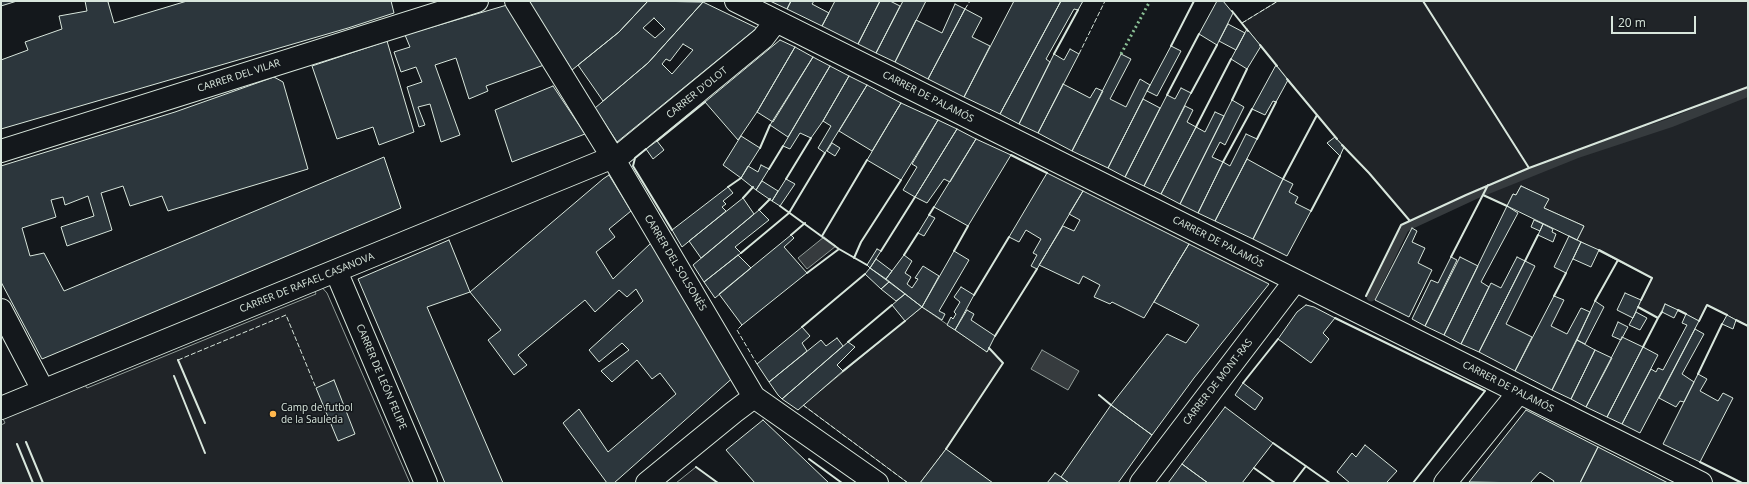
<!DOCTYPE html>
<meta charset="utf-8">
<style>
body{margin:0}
#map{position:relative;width:1749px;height:484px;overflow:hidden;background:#14181c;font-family:"Open Sans",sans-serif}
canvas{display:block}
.frame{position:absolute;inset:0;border:2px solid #d8e6dc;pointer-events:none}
.scale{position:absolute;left:1611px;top:16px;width:85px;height:18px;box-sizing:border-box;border:2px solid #d8e6dc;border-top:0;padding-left:5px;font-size:12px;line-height:14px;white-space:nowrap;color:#d8e6dc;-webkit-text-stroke:3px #14181c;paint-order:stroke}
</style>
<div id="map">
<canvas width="1749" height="484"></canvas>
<div class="frame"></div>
<div class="scale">20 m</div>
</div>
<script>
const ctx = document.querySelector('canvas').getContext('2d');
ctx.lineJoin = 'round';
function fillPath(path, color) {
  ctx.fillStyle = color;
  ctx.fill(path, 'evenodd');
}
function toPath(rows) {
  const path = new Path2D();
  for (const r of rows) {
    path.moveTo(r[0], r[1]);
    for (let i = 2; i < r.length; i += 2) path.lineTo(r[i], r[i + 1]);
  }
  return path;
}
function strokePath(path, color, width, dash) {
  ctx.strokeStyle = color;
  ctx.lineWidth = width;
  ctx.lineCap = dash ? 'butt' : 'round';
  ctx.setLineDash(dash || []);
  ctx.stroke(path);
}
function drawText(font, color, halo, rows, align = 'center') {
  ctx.font = font + ' "Open Sans",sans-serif';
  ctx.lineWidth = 3;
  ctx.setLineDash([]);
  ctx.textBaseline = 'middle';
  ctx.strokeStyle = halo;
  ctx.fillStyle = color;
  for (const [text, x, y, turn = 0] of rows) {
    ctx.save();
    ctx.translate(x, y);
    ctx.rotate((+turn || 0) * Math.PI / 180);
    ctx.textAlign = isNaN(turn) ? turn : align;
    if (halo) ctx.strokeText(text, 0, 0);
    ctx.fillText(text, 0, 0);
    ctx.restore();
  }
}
const green = toPath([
 [1278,1,1748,1,1748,326,1707,305,1699,321,1665,304,1658,318,1638,307,1652,278,1577,240,1584,226,1544,208,1548,199,1521,186,1516,195,1513,194,1507,206,1483,195,1488,186,1410,221,1369,173,1335,137,1242,23,1278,1],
 [310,282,318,283,327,293,410,483,1,483,1,425,5,423,1,415,82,381,87,388,316,294,310,282],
 [922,307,987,352,989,348,1003,363,946,449,920,483,908,483,803,405,922,307],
 [696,467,718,483,676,483,696,467]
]);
const water = toPath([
 [824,237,836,246,807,269,798,258,824,237],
 [1042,350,1079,371,1068,390,1031,369,1042,350]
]);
const stream = toPath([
 [1371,297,1404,229,1408,226,1479,193,1576,154,1670,123,1748,92]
]);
const building = toPath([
 [1,1,17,1,1,6,1,1],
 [85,1,110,1,108,2,114,23,187,1,391,1,394,13,348,28,1,129,1,60,28,50,25,42,62,29,59,16,87,11,85,1],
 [528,1,648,1,619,32,572,70,528,1],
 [648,1,703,2,648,63,603,101,578,65,619,32,648,1],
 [654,18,665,29,655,38,643,28,654,18],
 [770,1,791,1,787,9,770,1],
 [791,1,814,1,812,4,829,13,822,26,787,9,791,1],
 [835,1,880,1,858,44,822,26,835,1],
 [880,1,890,1,900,6,876,53,858,44,880,1],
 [903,1,926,1,895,62,876,53,903,1],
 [1014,1,1061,1,1000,114,964,97,1014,1],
 [1061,1,1083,1,1078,10,1074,9,1046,59,1050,62,1019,124,1000,114,1061,1],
 [1217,1,1223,1,1233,13,1217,45,1199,34,1217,1],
 [703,2,757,28,617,142,595,108,648,63,703,2],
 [683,44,693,50,672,74,662,64,666,59,670,61,683,44],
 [955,4,965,9,928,79,895,62,916,20,942,33,955,4],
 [507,5,544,65,486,86,488,91,469,99,456,58,435,65,460,135,441,142,430,104,418,107,425,125,419,127,407,87,422,82,416,67,401,72,394,52,410,47,405,35,507,5],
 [965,9,982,18,972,37,990,46,964,97,928,79,965,9],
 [1228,24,1245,33,1236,50,1219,41,1228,24],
 [1247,29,1261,46,1247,69,1231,59,1247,29],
 [780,40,795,47,757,112,738,140,705,102,780,40],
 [387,41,414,132,379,145,373,127,337,139,312,66,387,41],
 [1171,46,1181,51,1157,96,1147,91,1171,46],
 [795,47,813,57,773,122,757,112,795,47],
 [1070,49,1079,54,1038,133,1019,124,1054,54,1064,60,1070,49],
 [1121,54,1131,59,1110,99,1126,107,1140,79,1150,85,1108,168,1072,151,1121,54],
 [813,57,830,66,788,137,770,125,813,57],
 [1276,65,1288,80,1276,102,1273,101,1265,115,1252,109,1276,65],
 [830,66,849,76,823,121,811,138,800,133,790,149,783,146,830,66],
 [849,76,867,85,825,153,818,148,831,126,823,121,849,76],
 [274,77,283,82,308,169,168,211,162,196,130,206,123,186,101,193,112,230,67,246,61,227,94,216,88,196,65,205,63,197,51,200,56,217,22,228,30,256,44,253,64,291,384,157,401,208,42,359,1,282,1,166,175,112,274,77],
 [1063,84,1090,98,1096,88,1103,91,1072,151,1038,133,1063,84],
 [867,85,901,103,872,151,839,131,867,85],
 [553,86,585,134,512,162,495,110,553,86],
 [1181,88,1191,93,1144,186,1125,177,1167,95,1175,99,1181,88],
 [1143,99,1160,108,1125,177,1108,168,1143,99],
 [1232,100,1244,107,1225,145,1220,142,1212,157,1223,162,1198,213,1180,204,1232,100],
 [901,103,938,120,901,180,867,160,901,103],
 [1185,106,1193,110,1187,122,1196,127,1161,194,1144,186,1185,106],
 [1215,112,1224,116,1180,204,1161,194,1196,127,1205,132,1215,112],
 [938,120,957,129,915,197,903,190,917,167,912,164,938,120],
 [957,129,976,139,950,182,944,179,927,203,915,197,957,129],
 [1246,134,1257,139,1215,221,1198,213,1223,162,1230,166,1246,134],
 [741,136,760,148,741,178,723,165,741,136],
 [1335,137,1344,147,1340,156,1327,143,1335,137],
 [976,139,1011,155,968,226,934,207,976,139],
 [657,141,664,150,653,159,646,149,657,141],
 [832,143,840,148,835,156,827,151,832,143],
 [1247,159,1283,179,1253,239,1215,221,1247,159],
 [761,165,769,169,756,190,741,178,748,166,758,172,761,165],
 [1047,173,1083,191,1037,269,1031,266,1037,255,1033,253,1041,239,1026,230,1019,242,1009,237,1047,173],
 [609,175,631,211,609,229,615,237,596,252,613,279,651,243,736,375,614,483,607,483,563,423,579,409,608,452,676,394,660,373,652,379,637,360,612,382,601,371,629,350,622,343,599,362,589,350,643,301,636,289,627,297,619,290,595,312,585,300,518,355,527,365,514,375,488,340,501,330,470,292,603,179,609,175],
 [786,179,795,184,780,206,772,201,786,179],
 [1283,179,1293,184,1289,192,1298,197,1295,203,1311,211,1287,256,1253,239,1283,179],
 [762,181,778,191,772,201,756,190,762,181],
 [1521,186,1549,199,1544,208,1584,226,1577,240,1507,206,1513,194,1516,195,1521,186],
 [728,187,733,193,723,201,726,204,722,207,726,211,682,247,672,230,728,187],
 [1083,191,1189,244,1144,318,1112,302,1110,304,1094,297,1100,285,1083,276,1079,284,1039,265,1063,226,1074,231,1080,220,1069,214,1083,191],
 [743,198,754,214,701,258,689,241,743,198],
 [1507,206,1518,213,1481,282,1489,287,1461,344,1444,335,1507,206],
 [759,210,769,220,735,247,741,253,704,282,693,265,759,210],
 [929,215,935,218,924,236,918,233,929,215],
 [1534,220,1543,224,1540,231,1531,227,1534,220],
 [1543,224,1553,229,1552,232,1556,234,1553,242,1538,235,1543,224],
 [1412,228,1417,231,1412,242,1425,248,1418,263,1432,270,1409,317,1375,300,1412,228],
 [791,235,794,238,784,247,807,273,742,325,719,294,791,235],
 [1569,236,1581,242,1566,273,1554,267,1569,236],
 [449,240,470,292,427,307,503,483,445,483,358,279,449,240],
 [1581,242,1599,250,1591,267,1573,259,1581,242],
 [1189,244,1269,284,1194,378,1152,435,1111,405,1167,334,1186,343,1199,325,1154,302,1189,244],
 [877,249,881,251,870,268,867,265,877,249],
 [954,251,969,260,939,311,945,314,942,320,922,307,954,251],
 [738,255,751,268,715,298,704,282,738,255],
 [904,255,912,261,905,273,911,277,907,284,912,288,918,279,915,278,923,266,939,276,922,307,886,279,904,255],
 [1451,257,1457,260,1425,326,1412,319,1431,280,1438,283,1451,257],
 [1460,257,1478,266,1444,335,1425,326,1460,257],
 [1517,257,1525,261,1479,352,1461,344,1491,283,1501,288,1517,257],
 [876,259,892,271,886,279,870,268,876,259],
 [1525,261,1535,266,1506,324,1532,337,1515,371,1479,352,1525,261],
 [870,268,889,282,881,289,865,274,870,268],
 [889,282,905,294,896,301,881,289,889,282],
 [961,287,974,295,955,330,947,325,951,317,953,319,956,314,954,312,960,302,954,297,961,287],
 [1625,293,1641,300,1633,318,1617,310,1625,293],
 [905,294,922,307,905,321,892,305,905,294],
 [1554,296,1564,300,1551,326,1567,334,1581,308,1590,312,1552,390,1515,371,1554,296],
 [1595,301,1604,307,1585,344,1577,340,1595,301],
 [1665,304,1678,310,1674,318,1662,312,1665,304],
 [1306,305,1314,307,1335,318,1323,333,1329,339,1311,363,1278,339,1297,312,1306,305],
 [967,310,974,314,971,320,995,336,987,352,955,330,967,310],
 [1636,312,1647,318,1640,330,1629,325,1636,312],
 [1686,314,1699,321,1640,433,1622,424,1651,369,1656,372,1658,368,1663,370,1687,325,1682,323,1686,314],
 [1727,315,1736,320,1733,329,1722,324,1727,315],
 [1618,322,1628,327,1621,340,1612,336,1618,322],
 [802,327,810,336,802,343,807,351,769,382,757,364,802,327],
 [1695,329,1704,334,1682,374,1694,382,1684,402,1680,401,1676,407,1659,398,1695,329],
 [1622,337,1643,347,1607,417,1586,407,1622,337],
 [837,338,843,346,782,399,778,395,769,382,821,340,826,346,837,338],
 [1577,340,1595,350,1571,399,1552,390,1577,340],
 [848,342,855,347,837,365,843,371,798,410,782,399,848,342],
 [1643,347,1658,355,1622,424,1607,417,1643,347],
 [1595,350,1612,358,1586,407,1571,399,1595,350],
 [1698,374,1707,379,1700,391,1718,401,1723,393,1733,398,1700,462,1663,444,1698,374],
 [334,380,355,434,338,441,316,388,334,380],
 [1243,383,1263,398,1255,410,1235,395,1243,383],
 [1111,405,1152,435,1118,483,1069,483,1061,477,1111,405],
 [1225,407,1273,443,1242,483,1208,483,1182,464,1225,407],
 [1526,410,1598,447,1580,483,1553,483,1554,481,1540,472,1530,483,1469,482,1526,410],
 [763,420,829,483,755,483,726,450,763,420],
 [1365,445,1397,471,1387,482,1388,483,1350,483,1337,472,1352,453,1356,457,1365,445],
 [1598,447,1668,483,1580,483,1598,447],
 [946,449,993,483,920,483,946,449],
 [1182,464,1208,483,1168,483,1182,464],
 [1055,473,1061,477,1069,483,1047,483,1055,473]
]);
const minor = toPath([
 [516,1,613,158,754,397,877,483],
 [736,1,1701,483],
 [1,151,477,1],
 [336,271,426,483],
 [1,310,43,390],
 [1,408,623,153,763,38,776,21],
 [647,483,734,412,754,397],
 [1141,483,1295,281],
 [1445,483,1519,392]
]);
const hedge = toPath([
 [1121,54,1150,1]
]);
const fence = toPath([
 [965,9,970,1],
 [1242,23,1278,1],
 [1079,54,1105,1],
 [742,325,737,330,757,364],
 [178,360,286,315,316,388],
 [803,405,908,483]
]);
const wall = toPath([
 [1423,1,1529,168],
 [1232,11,1248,31],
 [1260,45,1277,66],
 [1171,46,1194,1],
 [1054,54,1078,10],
 [1287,79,1337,139],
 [1191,93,1217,45],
 [1167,95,1199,34],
 [1232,100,1247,69],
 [1196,127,1231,59],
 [1257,139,1276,102],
 [657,141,705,102],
 [1342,145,1369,173,1410,221],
 [760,148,770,125],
 [646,149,635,158,633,166,672,230],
 [1011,155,1047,173],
 [1223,162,1252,109],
 [769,169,783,146],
 [786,179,811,138],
 [1283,179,1317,115],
 [728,187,741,178],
 [1483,195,1507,206],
 [743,198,753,187],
 [780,206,839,249,867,265],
 [759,210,770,199],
 [1311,211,1340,156],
 [929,215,934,207],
 [791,235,805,223],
 [822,236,867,160],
 [1599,250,1652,278,1641,300],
 [881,251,915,197],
 [954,251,968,226],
 [741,253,789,213,825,153],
 [904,255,918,233],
 [1451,257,1488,185],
 [854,258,861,242,901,180],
 [1525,261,1538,235],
 [807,273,839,249],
 [974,295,1009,237],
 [1366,296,1401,225,1466,195,1529,168,1748,87],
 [1554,296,1566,273],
 [1595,301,1618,260],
 [1638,307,1658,318,1662,312],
 [1678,310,1686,314],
 [1335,318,1485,391,1413,483],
 [1736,320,1748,326],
 [1699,321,1707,305,1727,315],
 [802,327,865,274],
 [995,336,1037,269],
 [848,342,892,305],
 [1643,347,1658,318],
 [178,360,205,423],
 [843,371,905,321],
 [1698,374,1722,324],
 [174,376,205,453],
 [1243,383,1278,339],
 [1099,395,1111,405],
 [26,442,43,483],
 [1273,443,1330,483],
 [17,444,33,483],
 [946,449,1003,363,989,348],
 [809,459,842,483],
 [1700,462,1742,483],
 [696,467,718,483],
 [1254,468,1275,483],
 [1293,483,1306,466]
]);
const markers = [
 [273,414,4,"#ffb74d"]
];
const streetNames = [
 ["CARRER DEL VILAR",239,76,-18],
 ["CARRER D'OLOT",697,93,-39],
 ["CARRER DE PALAMÓS",928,97,27],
 ["CARRER DE PALAMÓS",1218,242,27],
 ["CARRER DEL SOLSONÈS",675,263,59],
 ["CARRER DE RAFAEL CASANOVA",307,283,-22],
 ["CARRER DE LEÓN FELIPE",381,377,67],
 ["CARRER DE MONT-RAS",1218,382,-52],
 ["CARRER DE PALAMÓS",1508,387,27]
];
const poiNames = [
 ["Camp de futbol",281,408],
 ["de la Sauleda",281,420]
];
fillPath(green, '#202428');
strokePath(green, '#939e99', 1);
fillPath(water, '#363b3e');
strokePath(water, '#939e99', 1);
strokePath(stream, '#363b3e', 9);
fillPath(building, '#2c363c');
strokePath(building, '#d8e6dc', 1);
strokePath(minor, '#d8e6dc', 24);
strokePath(minor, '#14181c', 22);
strokePath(hedge, '#8ac095', 3, [2, 3]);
strokePath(fence, '#d8e6dc', 1, [5, 2]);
strokePath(wall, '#d8e6dc', 2);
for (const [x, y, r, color] of markers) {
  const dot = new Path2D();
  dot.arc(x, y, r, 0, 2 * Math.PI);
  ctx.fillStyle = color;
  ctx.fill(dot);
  strokePath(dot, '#14181c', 1.5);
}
drawText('10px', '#d8e6dc', '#14181c', streetNames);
drawText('10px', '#d8e6dc', '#14181c', poiNames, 'left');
</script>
